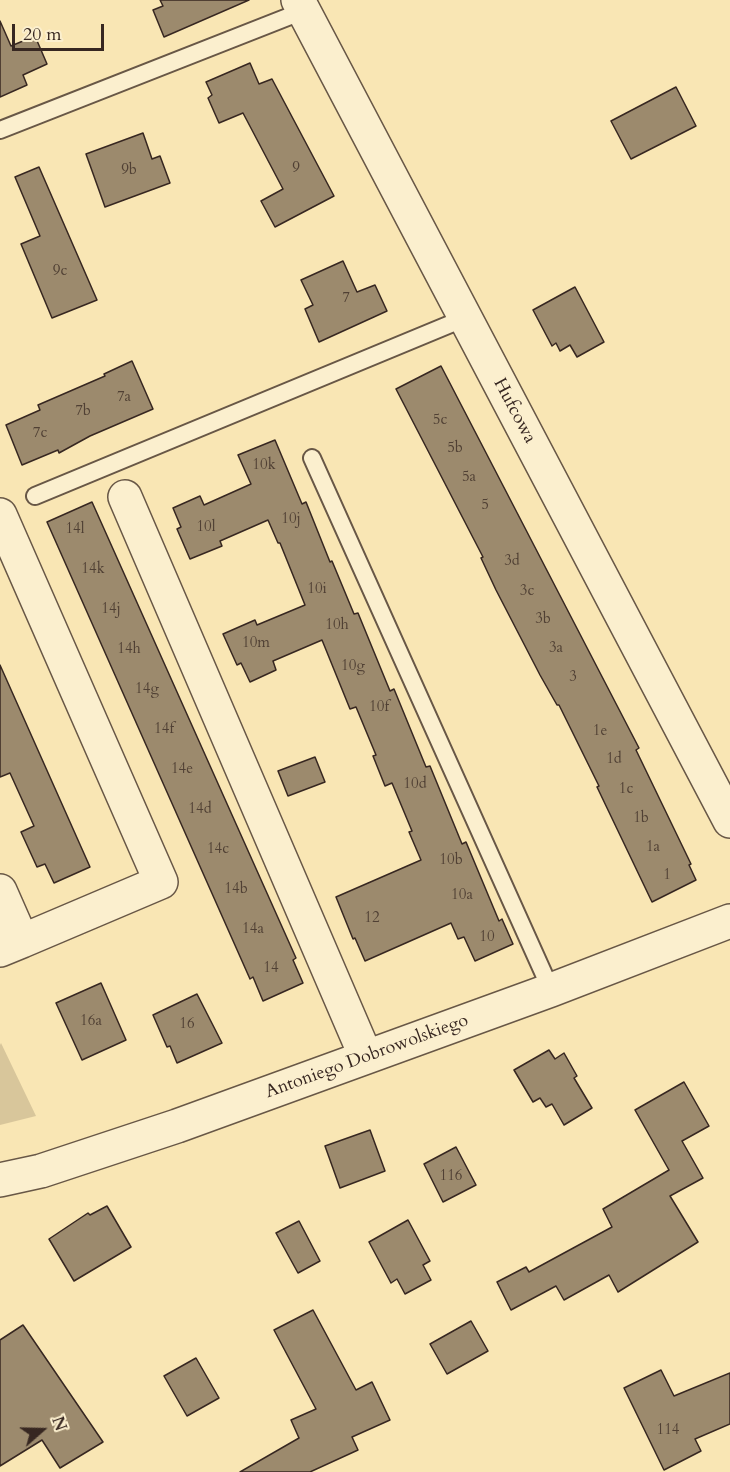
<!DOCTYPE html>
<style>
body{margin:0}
#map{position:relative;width:730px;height:1472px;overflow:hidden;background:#f9e6b4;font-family:Cardo,serif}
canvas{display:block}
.north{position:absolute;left:12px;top:1400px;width:60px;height:60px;-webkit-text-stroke:4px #fbefce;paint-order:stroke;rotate:70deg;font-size:16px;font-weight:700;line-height:24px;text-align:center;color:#372721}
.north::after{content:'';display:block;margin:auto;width:21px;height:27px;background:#372721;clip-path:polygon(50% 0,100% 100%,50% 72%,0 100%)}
.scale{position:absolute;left:12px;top:24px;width:92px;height:27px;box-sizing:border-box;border:3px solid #372721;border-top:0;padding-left:8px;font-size:18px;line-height:21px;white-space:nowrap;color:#372721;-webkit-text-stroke:4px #fbefce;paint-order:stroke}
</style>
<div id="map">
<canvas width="730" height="1472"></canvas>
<div class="north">N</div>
<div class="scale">20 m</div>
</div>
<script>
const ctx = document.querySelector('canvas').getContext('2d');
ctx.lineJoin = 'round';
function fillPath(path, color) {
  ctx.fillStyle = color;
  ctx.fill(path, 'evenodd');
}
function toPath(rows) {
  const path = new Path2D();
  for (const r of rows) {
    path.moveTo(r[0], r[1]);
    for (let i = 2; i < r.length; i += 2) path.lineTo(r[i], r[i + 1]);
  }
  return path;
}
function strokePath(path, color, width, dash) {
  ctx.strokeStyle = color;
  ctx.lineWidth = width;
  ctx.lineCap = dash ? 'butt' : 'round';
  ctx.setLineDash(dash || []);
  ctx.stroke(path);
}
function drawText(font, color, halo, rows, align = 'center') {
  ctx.font = font + ' Cardo,serif';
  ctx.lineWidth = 4.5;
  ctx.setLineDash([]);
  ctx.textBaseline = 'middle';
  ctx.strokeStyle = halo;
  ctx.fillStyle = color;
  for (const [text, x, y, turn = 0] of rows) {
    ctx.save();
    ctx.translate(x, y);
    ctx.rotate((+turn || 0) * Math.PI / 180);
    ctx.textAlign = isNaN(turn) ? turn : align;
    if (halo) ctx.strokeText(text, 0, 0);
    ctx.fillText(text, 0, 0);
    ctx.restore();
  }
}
const green = toPath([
 [1,1043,36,1116,0,1125,0,1045]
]);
const building = toPath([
 [160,0,249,0,164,37,153,10,163,6,160,0],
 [0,21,11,46,35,36,47,64,23,75,27,85,0,97,0,21],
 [250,63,259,84,272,79,334,196,275,227,261,201,283,189,243,113,219,123,208,98,212,95,206,82,250,63],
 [676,87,696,126,631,159,611,121,676,87],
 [143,133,152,159,160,156,170,183,105,207,86,154,143,133],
 [39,167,97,300,52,318,21,244,40,236,15,177,39,167],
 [343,261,357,292,375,285,387,311,319,342,305,309,313,305,301,280,343,261],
 [575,287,604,342,577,357,570,345,560,351,556,343,552,346,533,310,575,287],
 [132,361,153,409,90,436,59,453,58,450,22,465,6,425,40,410,38,405,105,376,104,374,132,361],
 [441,366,639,748,636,750,691,864,689,865,696,880,652,902,597,787,599,786,559,705,557,705,540,675,496,590,481,558,483,557,396,389,441,366],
 [275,440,302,504,306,502,330,562,332,561,354,614,358,613,390,691,394,689,426,767,430,766,462,844,466,842,499,921,502,919,513,944,475,961,464,937,458,939,451,923,365,961,355,938,353,939,336,897,421,860,409,832,412,831,392,783,385,786,373,756,376,755,356,707,350,709,322,640,273,661,276,670,250,682,241,663,237,665,223,634,255,620,257,625,305,605,280,543,278,543,268,520,220,541,222,546,190,559,177,529,181,527,173,508,200,496,204,505,251,484,238,455,275,440],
 [92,502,296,958,293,960,303,983,263,1001,253,977,250,979,47,522,92,502],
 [0,665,90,867,54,883,45,864,37,867,21,832,34,826,10,773,0,777,0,665],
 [315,757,325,782,288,796,278,771,315,757],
 [101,983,126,1040,82,1060,56,1003,101,983],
 [197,994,222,1043,177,1063,170,1046,167,1047,153,1015,197,994],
 [549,1050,555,1059,564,1053,577,1076,574,1078,592,1108,564,1125,552,1104,546,1107,540,1098,533,1102,514,1070,549,1050],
 [684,1082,709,1126,682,1141,703,1178,670,1196,698,1242,618,1292,609,1275,564,1300,556,1286,511,1310,497,1282,526,1267,529,1272,612,1227,603,1209,669,1170,635,1110,684,1082],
 [370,1130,385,1171,340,1188,325,1146,370,1130],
 [456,1147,476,1185,443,1202,424,1164,456,1147],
 [107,1206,131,1247,74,1281,49,1239,88,1213,90,1215,107,1206],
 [408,1220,430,1261,423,1265,431,1280,405,1294,397,1279,391,1283,369,1242,408,1220],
 [299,1221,320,1261,298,1273,276,1233,299,1221],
 [313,1310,356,1390,372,1382,390,1420,352,1437,358,1450,310,1472,240,1472,299,1438,291,1420,316,1409,274,1330,313,1310],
 [471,1321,488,1351,447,1374,430,1344,471,1321],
 [23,1325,103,1442,60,1468,42,1440,0,1466,0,1340,23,1325],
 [196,1358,219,1398,187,1416,164,1376,196,1358],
 [661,1370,674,1396,730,1373,730,1424,695,1439,701,1451,664,1470,624,1388,661,1370]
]);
const lane = toPath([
 [0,130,303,11],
 [312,458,551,990],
 [35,496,465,318]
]);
const street = toPath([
 [298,0,730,821],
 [125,497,366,1057],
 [0,515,161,882,22,941],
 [0,891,22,941,0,950],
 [0,1180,41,1171,177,1126,551,990,730,921]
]);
const numberNames = [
 ["9",296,169],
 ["9b",129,171],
 ["9c",60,272],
 ["7",346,299],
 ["7a",124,398],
 ["7b",83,412],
 ["5c",440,421],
 ["7c",40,434],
 ["5b",455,449],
 ["10k",264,466],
 ["5a",469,478],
 ["5",485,506],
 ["10j",291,520],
 ["10l",206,528],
 ["14l",75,530],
 ["3d",512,562],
 ["14k",93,570],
 ["10i",317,590],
 ["3c",527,592],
 ["14j",111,610],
 ["3b",543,620],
 ["10h",337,626],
 ["10m",256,644],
 ["3a",556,649],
 ["14h",129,650],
 ["10g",353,667],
 ["3",573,678],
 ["14g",147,690],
 ["10f",379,708],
 ["14f",164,730],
 ["1e",600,732],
 ["1d",614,760],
 ["14e",182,770],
 ["10d",415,785],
 ["1c",626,790],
 ["14d",200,810],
 ["1b",641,819],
 ["1a",653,848],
 ["14c",218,850],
 ["10b",451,861],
 ["1",667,876],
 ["14b",236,890],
 ["10a",462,896],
 ["12",372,919],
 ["14a",253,930],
 ["10",487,938],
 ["14",271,969],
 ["16a",91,1022],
 ["16",187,1025],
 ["116",451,1177],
 ["114",668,1431]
];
const streetNames = [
 ["Hufcowa",514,411,62],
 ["Antoniego Dobrowolskiego",367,1057,-20]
];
fillPath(green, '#d8c69b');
fillPath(building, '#9c8a6d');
strokePath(building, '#372721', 1.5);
strokePath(lane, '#685746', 20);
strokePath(street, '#685746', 36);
strokePath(lane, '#fbefce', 16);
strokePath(street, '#fbefce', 33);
drawText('15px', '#504034', null, numberNames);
drawText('18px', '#372721', '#fbefce', streetNames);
</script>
